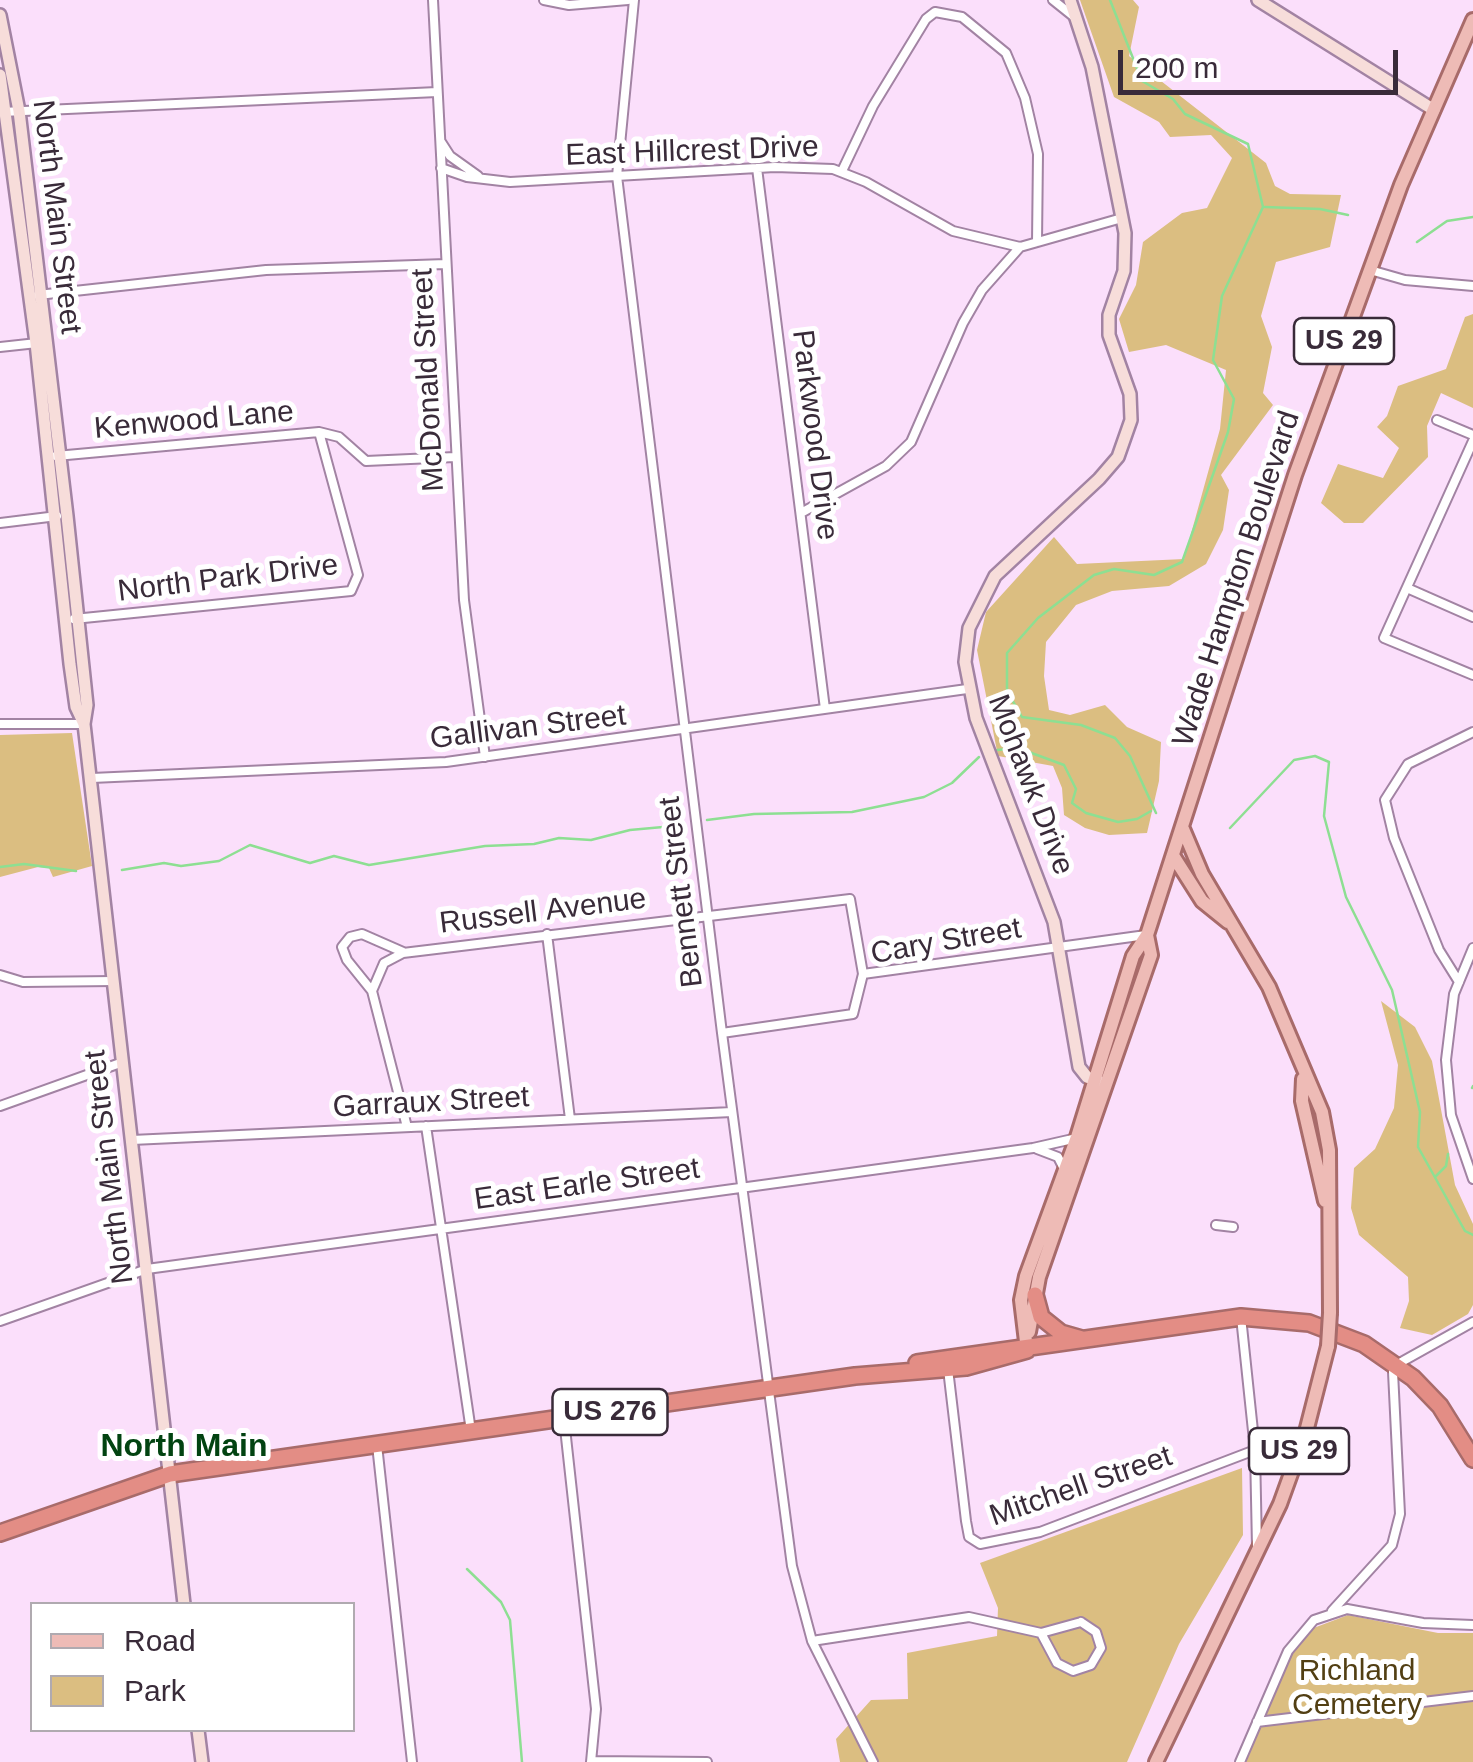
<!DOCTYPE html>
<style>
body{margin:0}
#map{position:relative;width:1473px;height:1762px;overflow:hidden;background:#fbdffb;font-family:Arial,sans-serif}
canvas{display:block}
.legend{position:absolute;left:30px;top:1602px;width:325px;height:130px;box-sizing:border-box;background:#fff;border:2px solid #b0aab0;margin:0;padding:12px 18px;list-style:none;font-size:30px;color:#392b39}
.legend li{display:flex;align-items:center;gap:20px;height:50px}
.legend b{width:50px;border:2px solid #b0aab0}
.scale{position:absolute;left:1118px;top:50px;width:280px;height:45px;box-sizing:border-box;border:5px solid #392b39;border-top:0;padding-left:12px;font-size:30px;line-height:35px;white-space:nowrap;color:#392b39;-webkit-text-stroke:8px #fff;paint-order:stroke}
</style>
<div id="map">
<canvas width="1473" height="1762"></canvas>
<ul class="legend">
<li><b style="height:12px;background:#eebbb6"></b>Road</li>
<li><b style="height:28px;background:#dbbe81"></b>Park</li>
</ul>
<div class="scale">200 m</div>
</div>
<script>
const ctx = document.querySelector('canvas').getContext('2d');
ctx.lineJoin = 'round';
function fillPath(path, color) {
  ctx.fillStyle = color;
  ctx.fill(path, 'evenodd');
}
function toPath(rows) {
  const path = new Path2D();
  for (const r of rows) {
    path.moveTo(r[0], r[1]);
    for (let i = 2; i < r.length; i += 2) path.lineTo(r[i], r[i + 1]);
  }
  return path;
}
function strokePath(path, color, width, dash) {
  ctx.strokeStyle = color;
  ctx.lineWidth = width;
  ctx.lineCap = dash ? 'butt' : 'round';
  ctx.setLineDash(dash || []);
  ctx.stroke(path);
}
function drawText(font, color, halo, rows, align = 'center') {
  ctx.font = font + ' Arial,sans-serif';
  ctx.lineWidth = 10;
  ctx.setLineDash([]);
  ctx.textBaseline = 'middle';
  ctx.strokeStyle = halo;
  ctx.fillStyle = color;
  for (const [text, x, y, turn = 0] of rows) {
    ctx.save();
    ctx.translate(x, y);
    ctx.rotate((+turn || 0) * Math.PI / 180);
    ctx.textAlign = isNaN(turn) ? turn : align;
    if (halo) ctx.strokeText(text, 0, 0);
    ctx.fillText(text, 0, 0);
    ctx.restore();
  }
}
const green = toPath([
 [1080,0,1133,0,1139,7,1129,56,1266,163,1275,186,1290,194,1341,195,1330,247,1276,262,1261,316,1272,347,1263,393,1273,405,1221,475,1229,490,1223,530,1206,564,1169,586,1112,591,1076,605,1046,642,1044,676,1049,710,1070,715,1105,705,1127,727,1161,742,1159,781,1147,833,1109,835,1085,828,1064,815,1062,788,1053,766,998,756,977,650,986,612,1054,537,1077,564,1184,559,1220,429,1226,370,1166,345,1129,352,1119,319,1136,285,1143,242,1182,213,1207,208,1232,158,1211,135,1170,137,1159,122,1114,97],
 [1473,314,1473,408,1441,393,1427,426,1428,457,1363,523,1344,523,1321,503,1338,464,1383,478,1399,448,1377,427,1387,416,1398,386,1446,369,1465,317],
 [72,733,92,866,53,877,49,868,38,867,0,877,0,735],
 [1381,1001,1415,1027,1432,1061,1455,1185,1473,1224,1473,1305,1468,1314,1432,1335,1400,1328,1409,1301,1408,1277,1359,1235,1351,1208,1354,1168,1375,1149,1394,1108,1398,1065],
 [1242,1468,1243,1535,1179,1644,1127,1762,840,1762,836,1739,871,1700,908,1699,907,1653,997,1636,998,1608,980,1563],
 [1348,1615,1438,1633,1473,1633,1473,1762,1246,1762,1291,1656,1311,1629]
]);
const stream = toPath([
 [1110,0,1142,81,1173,99,1185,114,1248,144,1263,207,1222,296,1213,360,1234,399,1228,432,1182,562,1154,575,1114,569,1094,575,1038,618,1007,653,1007,691,1022,717,1081,725,1115,738,1130,756,1156,813],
 [1265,207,1320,209,1348,215],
 [1417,242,1447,221,1473,217],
 [997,750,1018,748,1064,765,1076,789,1072,803,1086,813,1118,822,1137,819,1151,811],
 [707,820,754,814,852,812,924,797,952,783,979,757],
 [1230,828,1294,760,1315,756,1329,762,1324,816,1346,897,1392,990,1420,1112,1418,1147,1465,1231,1473,1235],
 [0,867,24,864,76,871],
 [122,870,164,863,181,866,219,861,250,845,310,863,334,856,369,865,485,846,534,844,559,838,591,840,630,830,685,825],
 [1472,1088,1473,1086],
 [1435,1177,1446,1166,1448,1154],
 [467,1569,501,1602,510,1620,522,1762]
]);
const street = toPath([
 [433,0,464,600,485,757],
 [544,0,569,5,628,0],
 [634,0,617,176,722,1033,792,1566,812,1641,873,1762],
 [1053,0,1073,16],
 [2,112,437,92],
 [441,142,450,156,478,176],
 [441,168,467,177,510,182,775,167,833,169,866,182,953,231,1020,247,1122,218],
 [757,168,825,709],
 [842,171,873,106,926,19,935,12,962,17,1006,53,1025,98,1038,154,1037,242],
 [1370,270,1405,280,1473,286],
 [38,295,266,270,446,264],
 [0,347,37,343],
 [1437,420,1473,435],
 [1473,441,1384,638,1473,675],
 [56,456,319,432,339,437,366,461,455,457],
 [801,513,886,466,911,442,963,323,982,290,1020,247],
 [0,523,57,516],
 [1407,588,1473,617],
 [74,619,351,591,358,575,319,432],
 [0,724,84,724],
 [92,778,446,762,967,689],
 [547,934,570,1119],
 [1473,948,1454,994,1446,1060,1451,1115,1473,1179],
 [403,952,362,934,350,937,342,947,347,960,372,991,407,1127],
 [863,974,1146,935],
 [0,975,23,982,114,981],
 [1459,982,1439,950,1394,838,1385,800,1408,764,1473,732],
 [372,991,384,963,403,953,850,899,863,974,853,1014,722,1033],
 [0,1106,123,1062],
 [426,1126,471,1431],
 [132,1140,732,1112],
 [1037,1149,1058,1157,1064,1169],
 [1216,1225,1233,1227],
 [1241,1317,1255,1450,1257,1547],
 [0,1321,147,1269,1033,1148,1077,1138],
 [948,1369,966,1521,969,1537,980,1544,1040,1532,1255,1450],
 [564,1419,596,1709,591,1762],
 [377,1445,412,1762],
 [1332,1611,1392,1545,1400,1514,1393,1372,1396,1365,1473,1322],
 [1081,1622,1096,1632,1101,1648,1091,1665,1073,1671,1057,1663,1041,1633,1081,1622],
 [812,1641,969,1617,1041,1633],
 [1257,1722,1473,1696],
 [592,1761,707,1762],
 [1240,1762,1288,1651,1314,1620,1347,1609,1423,1623,1473,1625]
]);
const secondary = toPath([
 [1070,0,1092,67,1125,233,1124,271,1109,315,1109,335,1130,394,1131,420,1118,457,1099,479,995,576,969,628,965,662,976,718,1054,922,1079,1067,1087,1077,1103,1083],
 [1258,0,1434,110],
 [0,15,19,111,67,516,87,705,84,724,184,1604],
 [0,75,36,343,70,664,76,707,84,724],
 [198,1730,202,1762]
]);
const primary = toPath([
 [1183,829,1202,874,1269,987,1322,1112,1329,1150,1330,1313],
 [1174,857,1202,901,1228,922],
 [1303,1079,1302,1101,1325,1201],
 [1029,1332,1039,1277,1151,955,1147,935],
 [1027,1350,1021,1300,1026,1276,1077,1137,1133,956,1147,935,1295,475,1347,333,1401,185,1473,20],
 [1156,1762,1280,1504,1306,1432,1328,1346]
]);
const highway = toPath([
 [1035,1295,1041,1317,1061,1333,1082,1339],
 [917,1363,1241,1317,1309,1323,1364,1344,1413,1378,1440,1406,1473,1459],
 [0,1533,170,1474,855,1376,966,1367,1027,1350]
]);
const primaryBridge = toPath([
 [1328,1346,1330,1313]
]);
const shields = [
 [1344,341,100],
 [610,1412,115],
 [1299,1451,100]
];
const shieldNames = [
 ["US 29",1344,341],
 ["US 276",610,1412],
 ["US 29",1299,1451]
];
const streetNames = [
 ["East Hillcrest Drive",692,152,-2],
 ["North Main Street",56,217,83],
 ["McDonald Street",429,380,-93],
 ["Kenwood Lane",194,421,-5],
 ["Parkwood Drive",814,435,83],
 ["North Park Drive",228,579,-7],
 ["Wade Hampton Boulevard",1237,579,-72],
 ["Gallivan Street",528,728,-7],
 ["Mohawk Drive",1030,785,69],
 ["Bennett Street",682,892,-97],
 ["Russell Avenue",543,912,-7],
 ["Cary Street",946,942,-10],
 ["Garraux Street",431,1103,-3],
 ["North Main Street",110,1167,-97],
 ["East Earle Street",587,1185,-8],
 ["Mitchell Street",1081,1487,-19]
];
const parkNames = [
 ["Richland",1357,1672],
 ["Cemetery",1357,1706]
];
const neighbourhoodNames = [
 ["North Main",184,1447]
];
fillPath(green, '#dbbe81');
strokePath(stream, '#8ddf92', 2.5);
strokePath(street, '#a283a3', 12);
strokePath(secondary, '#a283a3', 16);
strokePath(primary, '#a86b6a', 18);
strokePath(highway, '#a86b6a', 20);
strokePath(street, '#fff', 8);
strokePath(secondary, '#f7ddda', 11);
strokePath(primary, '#eebbb6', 12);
strokePath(highway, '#e38d85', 15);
strokePath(primaryBridge, '#a86b6a', 18, []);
strokePath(primaryBridge, '#eebbb6', 12);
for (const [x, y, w] of shields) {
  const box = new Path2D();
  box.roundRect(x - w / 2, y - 23, w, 46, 8);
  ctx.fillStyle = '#fff';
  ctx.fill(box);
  strokePath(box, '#392b39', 2.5);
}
drawText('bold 28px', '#392b39', null, shieldNames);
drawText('30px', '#392b39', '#fff', streetNames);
drawText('30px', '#523f13', '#fff', parkNames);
drawText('bold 32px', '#024311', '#fff', neighbourhoodNames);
</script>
